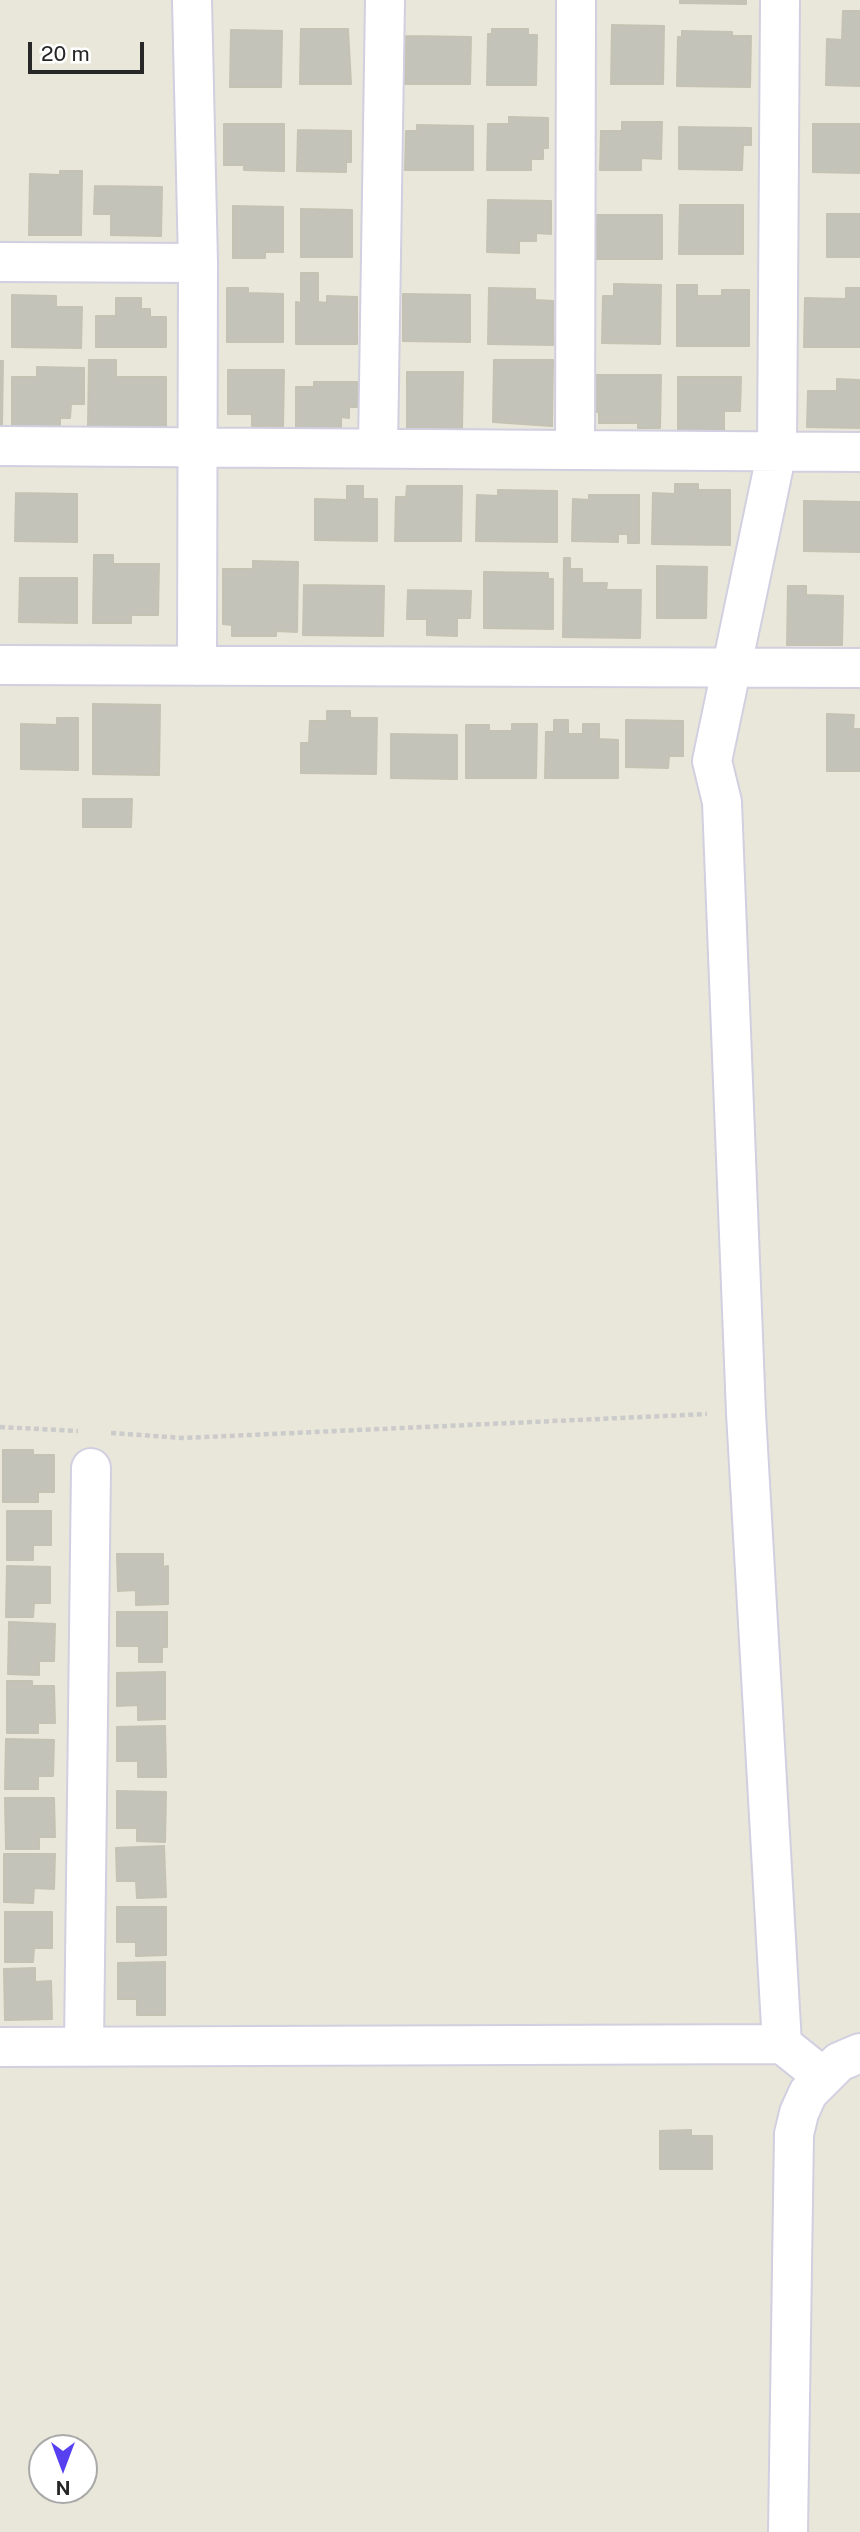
<!DOCTYPE html>
<style>
body{margin:0}
#map{position:relative;width:860px;height:2532px;overflow:hidden;background:#e9e7d9;font-family:"Public Sans",sans-serif}
canvas{display:block}
.north{position:absolute;left:28px;top:2434px;width:70px;height:70px;box-sizing:border-box;background:#fff;border:2px solid #a9a9a9;border-radius:50%;rotate:180deg;font-size:19px;font-weight:700;line-height:28px;text-align:center;color:#272727}
.north::after{content:'';display:block;margin:auto;width:24px;height:32px;background:#5740ef;clip-path:polygon(50% 0,100% 100%,50% 72%,0 100%)}
.scale{position:absolute;left:28px;top:42px;width:116px;height:32px;box-sizing:border-box;border:4px solid #272727;border-top:0;padding-left:9px;font-size:21px;line-height:24px;white-space:nowrap;color:#272727;-webkit-text-stroke:5px #fff;paint-order:stroke}
</style>
<div id="map">
<canvas width="860" height="2532"></canvas>
<div class="north">N</div>
<div class="scale">20 m</div>
</div>
<script>
const ctx = document.querySelector('canvas').getContext('2d');
ctx.lineJoin = 'round';
function fillPath(path, color) {
  ctx.fillStyle = color;
  ctx.fill(path, 'evenodd');
}
function toPath(rows) {
  const path = new Path2D();
  for (const r of rows) {
    path.moveTo(r[0], r[1]);
    for (let i = 2; i < r.length; i += 2) path.lineTo(r[i], r[i + 1]);
  }
  return path;
}
function strokePath(path, color, width, dash) {
  ctx.strokeStyle = color;
  ctx.lineWidth = width;
  ctx.lineCap = dash ? 'butt' : 'round';
  ctx.setLineDash(dash || []);
  ctx.stroke(path);
}
const building = toPath([
 [680,0,746,0,746,4,680,3,680,0],
 [843,11,860,11,860,86,826,85,827,39,842,40,843,11],
 [612,25,664,26,663,84,611,84,612,25],
 [301,29,348,29,351,84,300,84,301,29],
 [492,29,528,29,528,35,537,35,536,85,487,85,488,34,492,34,492,29],
 [231,30,282,31,281,87,230,87,231,30],
 [682,31,732,32,732,36,751,36,750,87,677,86,678,37,682,37,682,31],
 [406,36,471,37,470,84,405,84,406,36],
 [509,117,548,118,548,148,543,148,543,159,531,159,531,170,487,170,488,124,509,124,509,117],
 [622,122,662,122,661,159,641,158,641,170,600,170,601,131,622,131,622,122],
 [224,124,284,124,284,171,244,170,244,165,224,165,224,124],
 [813,124,860,124,859,173,813,172,813,124],
 [417,125,473,126,473,170,405,170,406,131,417,131,417,125],
 [679,127,751,128,751,145,743,145,742,170,679,169,679,127],
 [298,130,351,131,351,162,346,162,346,172,297,171,298,130],
 [60,171,82,171,81,235,29,235,30,174,60,175,60,171],
 [95,186,162,187,161,236,111,235,111,214,94,214,95,186],
 [488,200,551,201,551,234,536,233,536,241,519,241,519,253,487,252,488,200],
 [680,205,743,205,743,254,679,254,680,205],
 [233,206,283,207,283,252,265,252,265,258,233,258,233,206],
 [301,209,352,210,352,257,301,257,301,209],
 [827,214,860,214,860,257,827,257,827,214],
 [596,215,662,215,662,259,596,259,596,215],
 [301,273,318,273,318,302,327,303,327,296,357,297,357,344,296,344,296,302,301,303,301,273],
 [614,284,661,285,660,344,602,343,603,296,614,296,614,284],
 [677,285,697,285,697,296,722,296,722,290,749,290,749,346,677,346,677,285],
 [227,288,248,288,248,293,283,294,283,342,227,342,227,288],
 [489,288,535,289,535,300,553,301,553,345,488,344,489,288],
 [846,288,860,288,860,347,804,347,805,298,846,299,846,288],
 [403,294,470,295,470,342,403,341,403,294],
 [12,295,56,296,56,307,82,307,81,348,12,347,12,295],
 [116,298,141,298,141,309,150,309,150,317,166,317,166,347,96,347,96,316,116,316,116,298],
 [89,360,116,360,116,377,166,377,166,427,88,426,89,360],
 [494,360,553,360,552,426,493,422,494,360],
 [0,361,3,361,2,426,0,426,0,361],
 [37,367,84,368,84,404,71,404,70,418,60,418,60,426,12,426,12,377,37,377,37,367],
 [228,370,284,370,283,426,252,426,252,414,228,414,228,370],
 [407,372,463,372,462,428,407,428,407,372],
 [592,375,661,375,660,428,638,428,638,423,599,423,599,412,592,412,592,375],
 [678,377,741,377,740,411,724,411,724,432,678,431,678,377],
 [837,379,859,380,860,428,807,427,808,391,837,391,837,379],
 [314,382,357,382,357,407,349,407,349,418,341,417,341,428,296,428,296,387,314,387,314,382],
 [675,484,698,484,698,490,730,490,730,545,652,544,653,493,675,494,675,484],
 [347,486,363,486,363,499,377,499,377,541,315,540,315,499,347,500,347,486],
 [407,486,462,486,461,541,395,541,396,497,406,497,407,486],
 [498,490,557,491,557,542,476,541,477,495,498,496,498,490],
 [16,493,77,494,77,542,15,541,16,493],
 [589,495,639,495,639,543,628,543,628,534,618,534,618,542,572,541,573,499,589,500,589,495],
 [804,501,860,502,860,552,804,551,804,501],
 [94,555,113,555,113,564,159,564,158,615,131,615,131,623,93,623,94,555],
 [564,558,570,558,570,569,582,569,582,583,607,583,606,590,641,590,640,638,563,637,564,558],
 [253,561,298,562,297,632,276,631,276,636,232,636,232,625,223,624,223,569,253,569,253,561],
 [657,566,707,567,706,618,657,618,657,566],
 [484,572,548,573,548,579,553,579,553,629,484,628,484,572],
 [20,578,77,578,77,623,19,622,20,578],
 [304,585,384,586,383,636,303,635,304,585],
 [788,586,806,586,806,595,843,596,842,645,787,645,788,586],
 [408,590,471,591,470,618,457,618,457,636,427,635,427,619,407,619,408,590],
 [93,704,160,705,159,775,93,774,93,704],
 [327,711,350,711,350,718,377,718,376,774,301,773,301,743,309,743,310,721,327,721,327,711],
 [827,714,854,715,853,729,860,729,860,771,827,771,827,714],
 [57,718,78,718,78,770,21,769,21,724,57,725,57,718],
 [554,720,568,720,568,734,583,734,583,724,599,724,599,739,618,740,618,778,545,778,546,732,554,732,554,720],
 [626,720,683,721,683,756,669,756,668,768,626,767,626,720],
 [512,724,537,724,536,778,466,778,466,725,489,725,489,731,512,731,512,724],
 [391,734,457,735,457,779,391,778,391,734],
 [83,799,132,799,131,827,83,827,83,799],
 [3,1450,33,1450,33,1455,54,1455,54,1492,38,1492,38,1502,3,1502,3,1450],
 [7,1511,51,1511,51,1545,33,1545,33,1560,7,1560,7,1511],
 [117,1554,163,1554,163,1567,168,1566,168,1604,136,1605,136,1590,118,1591,117,1554],
 [7,1566,50,1567,50,1603,34,1603,33,1617,6,1617,7,1566],
 [117,1612,167,1612,167,1647,162,1647,162,1662,139,1662,139,1646,117,1646,117,1612],
 [9,1622,55,1624,54,1661,39,1661,39,1675,8,1674,9,1622],
 [165,1672,165,1719,138,1720,138,1705,117,1706,117,1673,165,1672],
 [7,1681,32,1681,32,1686,54,1686,55,1723,38,1723,38,1733,7,1733,7,1681],
 [165,1726,166,1777,138,1777,138,1761,117,1761,117,1727,165,1726],
 [6,1739,54,1740,53,1776,38,1776,38,1789,5,1789,6,1739],
 [117,1791,166,1792,165,1842,137,1841,137,1828,117,1828,117,1791],
 [5,1798,54,1798,55,1837,39,1837,39,1849,6,1849,5,1798],
 [164,1846,166,1897,137,1898,136,1881,117,1881,116,1848,164,1846],
 [4,1854,55,1854,54,1889,34,1888,33,1903,4,1902,4,1854],
 [117,1907,166,1907,166,1955,136,1956,136,1942,117,1942,117,1907],
 [5,1912,52,1912,52,1948,34,1948,33,1962,5,1962,5,1912],
 [165,1962,165,2015,137,2015,137,1999,118,1999,118,1963,165,1962],
 [35,1968,35,1982,51,1981,52,2019,5,2020,4,1969,35,1968],
 [691,2130,691,2136,712,2136,712,2169,660,2169,660,2131,691,2130]
]);
const path = toPath([
 [0,1427,78,1431],
 [111,1433,184,1438,707,1414]
]);
const minor = toPath([
 [192,0,198,263,197,666],
 [780,0,777,451,712,761,722,802,746,1413,782,2044],
 [0,262,198,263],
 [0,446,860,452],
 [378,447,385,0],
 [575,450,576,0],
 [0,665,860,668],
 [84,2044,91,1468],
 [0,2047,782,2044,822,2076]
]);
const tertiary = toPath([
 [788,2532,794,2134,799,2113,808,2093,839,2062,860,2053]
]);
fillPath(building, '#c4c3b9');
strokePath(building, '#c4c3b3', 2);
strokePath(minor, '#d1cfe0', 42);
strokePath(tertiary, '#d1cfe0', 42);
strokePath(path, '#cbcbcb', 4.5, [5, 3.5]);
strokePath(minor, '#fff', 38);
strokePath(tertiary, '#fff', 38);
</script>
